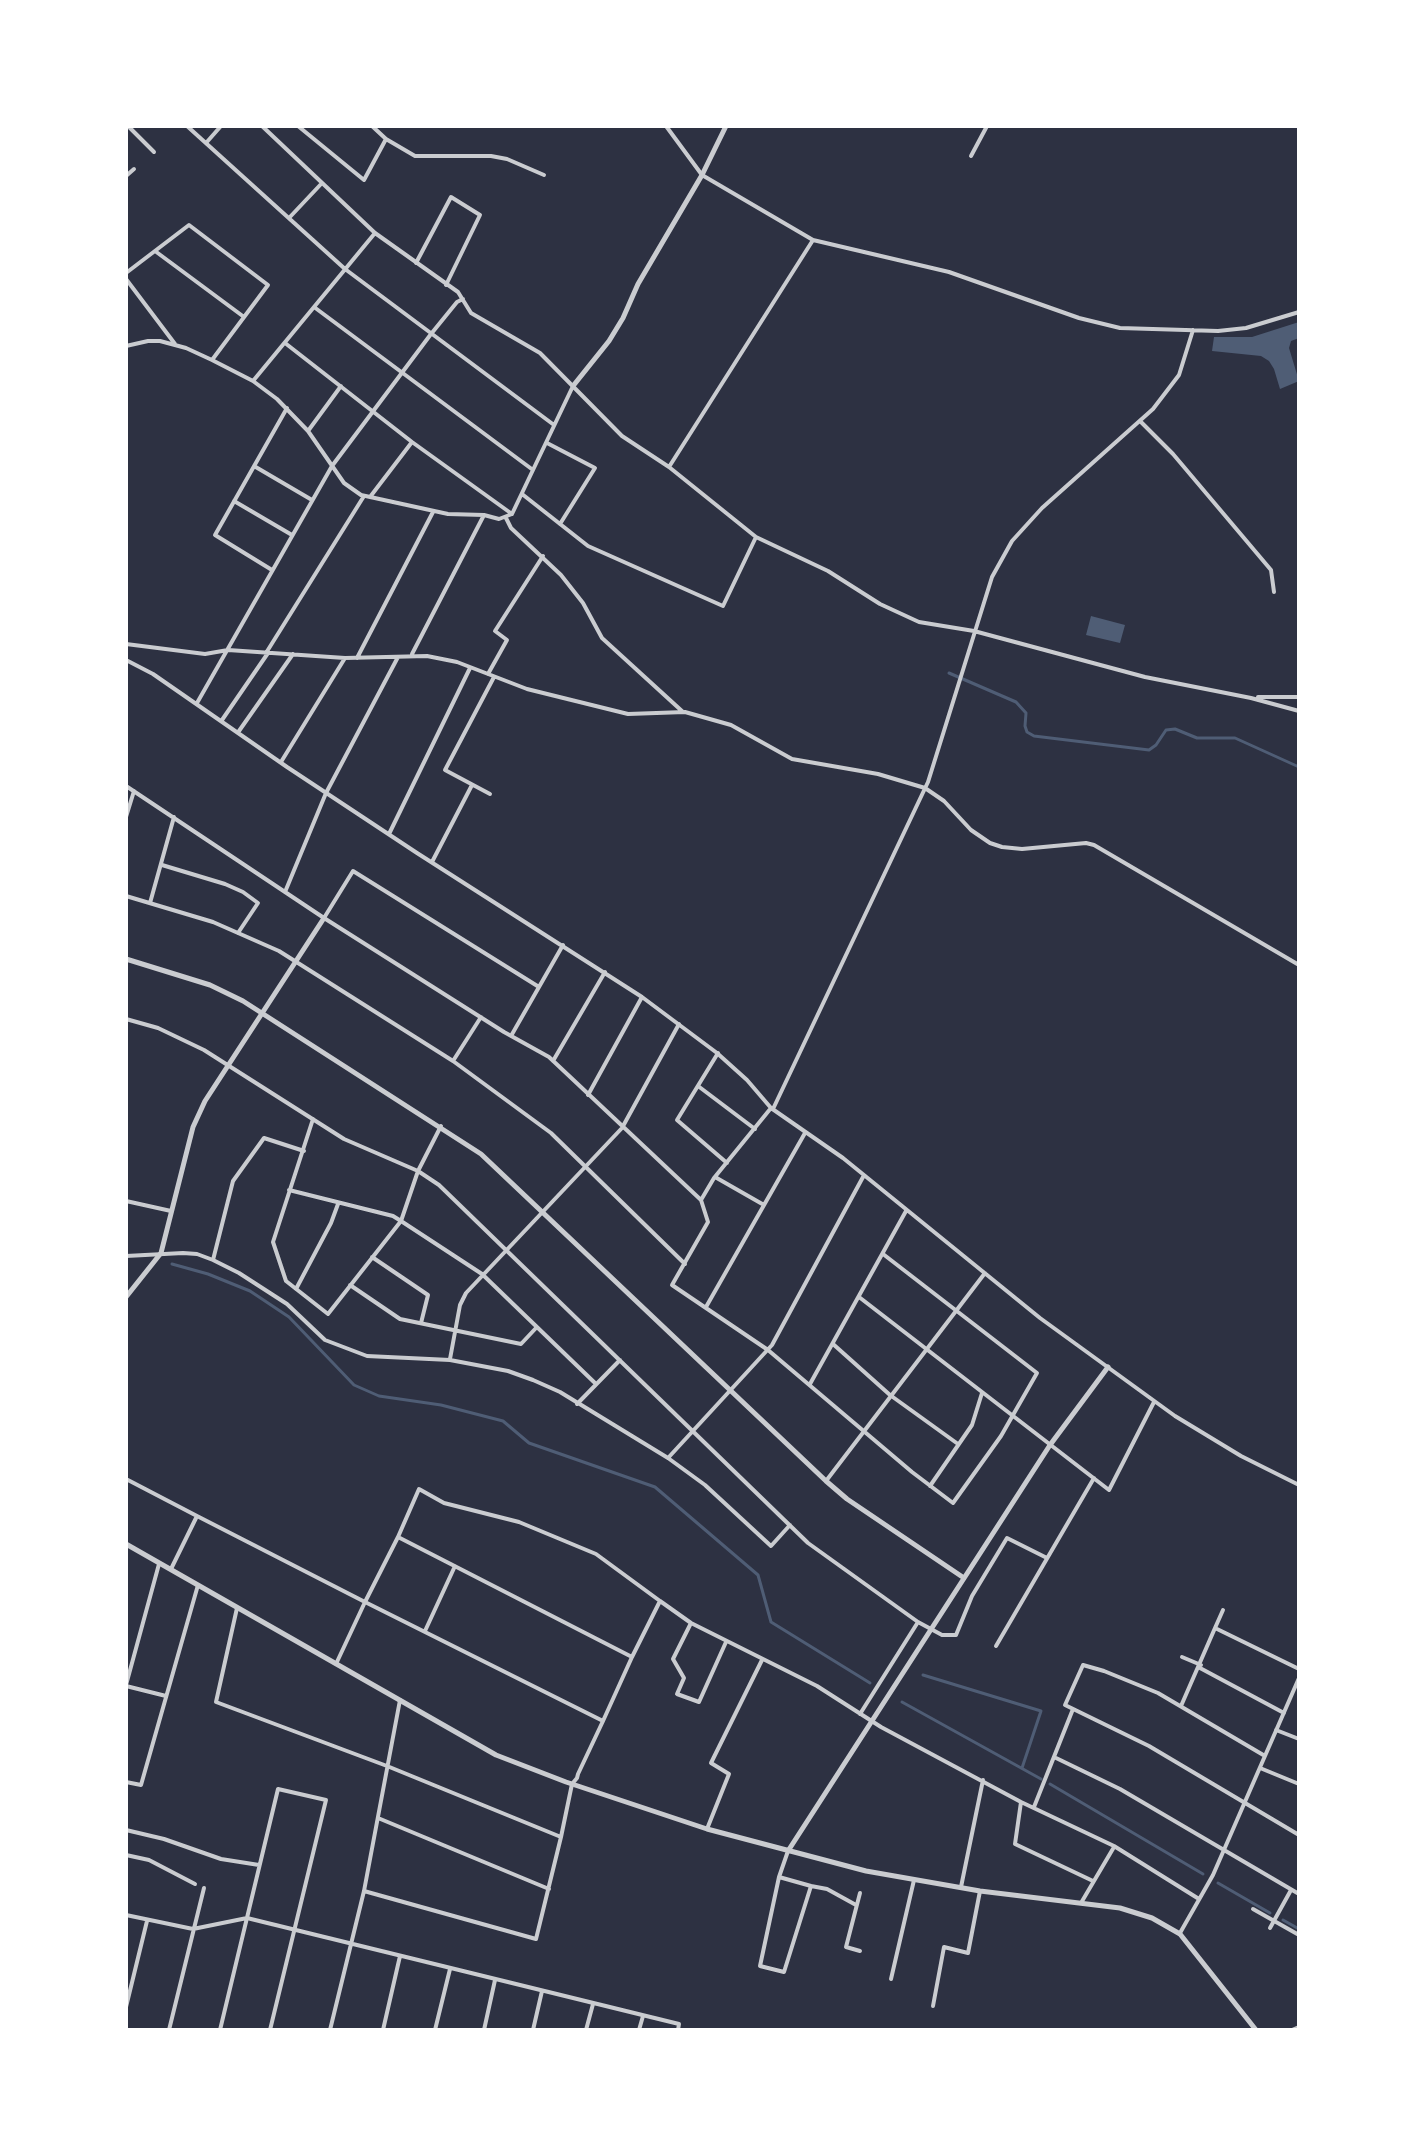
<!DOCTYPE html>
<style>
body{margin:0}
#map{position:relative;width:1425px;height:2156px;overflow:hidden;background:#2d3142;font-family:"Fira Sans",sans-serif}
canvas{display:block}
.frame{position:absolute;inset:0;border:128px solid #fff;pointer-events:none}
</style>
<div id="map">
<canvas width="1425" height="2156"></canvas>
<div class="frame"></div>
</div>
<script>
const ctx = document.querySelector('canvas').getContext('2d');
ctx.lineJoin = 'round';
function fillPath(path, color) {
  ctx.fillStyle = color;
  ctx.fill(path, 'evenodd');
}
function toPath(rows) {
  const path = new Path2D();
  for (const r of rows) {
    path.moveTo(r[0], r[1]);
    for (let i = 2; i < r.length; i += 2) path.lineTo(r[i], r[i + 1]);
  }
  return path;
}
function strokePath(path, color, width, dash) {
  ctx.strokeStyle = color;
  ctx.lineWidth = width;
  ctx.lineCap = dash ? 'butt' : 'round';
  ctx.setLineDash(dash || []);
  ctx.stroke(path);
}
const water = toPath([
 [1299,322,1299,338,1291,341,1289,348,1299,381,1280,389,1274,369,1269,361,1261,356,1212,351,1214,337,1252,337],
 [1091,616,1125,625,1120,643,1086,635]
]);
const stream = toPath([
 [949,673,1016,702,1026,713,1025,726,1027,732,1034,736,1149,750,1156,745,1166,730,1175,729,1197,738,1235,738,1299,767],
 [172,1264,208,1274,250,1291,289,1317,354,1385,379,1396,441,1405,503,1421,529,1443,655,1487,758,1575,771,1622,870,1683],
 [923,1675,1041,1711,1022,1768],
 [902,1702,1041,1779],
 [1050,1784,1203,1874],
 [1218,1883,1270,1913],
 [1283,1920,1299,1929]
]);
const minor = toPath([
 [128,126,154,152],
 [187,126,345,269,554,425],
 [262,126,375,233,458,292,471,313,540,353,622,436,669,467,756,537,828,571,880,604,919,622,974,631,1145,677,1251,698,1299,711],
 [298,126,364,180,386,139],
 [372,126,386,139,415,156,491,156,507,159,544,175],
 [666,126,702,175,813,240,949,272,1079,318,1120,328,1218,331,1246,328,1299,312],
 [206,143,221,126],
 [971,156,987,126],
 [126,176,134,169],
 [289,218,322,183],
 [155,251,244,317],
 [416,263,451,197,480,215,446,285],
 [126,273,189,225,268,285,212,360],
 [126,279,175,344],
 [314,307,533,470],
 [285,343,412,442,512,514],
 [126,346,148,341,160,341,186,348,212,360,253,381,277,399,308,431,344,483,361,495,448,514,484,515,499,519,512,514,573,386],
 [253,381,375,233],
 [1141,422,1173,454,1271,570,1274,592],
 [308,431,341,386],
 [547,443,595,468,560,524],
 [254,466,312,500],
 [669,467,813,240],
 [522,494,588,546,723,606,756,537],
 [370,497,412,442],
 [234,501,292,535],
 [506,518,511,528,561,575,583,603,602,638,683,712],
 [272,570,215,535,287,408],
 [126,644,205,654,228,650,345,658,427,656,457,662,527,689,628,714,685,712,731,725,792,759,878,774,925,788,944,801,971,830,990,843,1002,847,1022,849,1086,843,1094,845,1299,965],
 [266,653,364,496],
 [412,654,484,515],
 [357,658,433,512],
 [126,660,153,674,287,767,417,853,642,997,717,1053,747,1080,771,1108,843,1158,1040,1318,1175,1416,1241,1456,1299,1485],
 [488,674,507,640,495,631,543,556],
 [1258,697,1299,697],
 [197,703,332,466,431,334,457,302,463,299],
 [222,720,268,653],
 [239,731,293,654],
 [281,762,345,658],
 [126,786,324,918,504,1032,549,1057,701,1200],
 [490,794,445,770,494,677],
 [126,817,134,791],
 [389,834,470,668],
 [432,862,472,785],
 [162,865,225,884,243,892,258,903,238,933],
 [285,892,326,793,398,657],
 [126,896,213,922,279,951,453,1061,551,1133,685,1264],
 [150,903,174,817],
 [324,918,353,871,539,987],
 [126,1019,158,1028,204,1050,344,1139,418,1171,439,1185,808,1543,918,1622,860,1714],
 [511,1036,563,945],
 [718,1053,677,1120,727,1163],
 [453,1061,481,1017],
 [553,1061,605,972],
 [698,1086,755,1129],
 [588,1095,642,997],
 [771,1108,714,1178,701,1200,708,1222,672,1285,768,1350,912,1472,953,1503,1001,1436,1037,1373,883,1254],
 [773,1109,928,782,992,577,1012,541,1042,508,1153,409,1179,375,1193,330],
 [313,1119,273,1242,286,1281,328,1314,401,1221,418,1171,441,1126],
 [715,1177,764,1205],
 [289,1190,393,1216,401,1221,482,1274,596,1384],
 [126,1201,171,1211],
 [126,1256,183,1253,197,1254,213,1260,239,1273,287,1304,325,1340,367,1356,450,1360,508,1371,533,1380,560,1392,668,1458,705,1485,771,1546,790,1525],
 [372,1257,428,1295,421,1323],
 [213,1260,233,1181,264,1138,304,1151],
 [350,1285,400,1319,521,1344,536,1328],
 [296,1289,331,1223,338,1204],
 [859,1297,1109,1490,1154,1402],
 [706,1307,805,1133],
 [833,1344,890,1395,958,1444],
 [450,1359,460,1305,466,1293,622,1128,679,1024],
 [810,1384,906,1211],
 [577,1404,620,1360],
 [668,1458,772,1345,863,1177],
 [126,1479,197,1516],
 [826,1481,985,1273],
 [930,1486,972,1425,982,1393],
 [398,1537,419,1489,444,1503,519,1522,596,1554,660,1601,632,1657],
 [171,1569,197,1516,365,1602,336,1664],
 [660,1601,691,1623,817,1686,881,1727,1021,1802,1114,1846,1199,1899],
 [237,1608,216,1702,387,1766,561,1837,536,1939,364,1891],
 [918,1622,942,1635,956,1635,972,1596,1007,1538,1047,1558],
 [691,1623,673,1659,684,1678,677,1694,699,1702,726,1642],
 [1215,1628,1223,1610],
 [425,1631,455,1566],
 [996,1646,1094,1478],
 [1182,1657,1201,1665],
 [1200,1668,1284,1713],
 [126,1685,159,1564],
 [126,1686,166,1696],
 [1181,1706,1215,1628,1299,1669],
 [1276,1730,1299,1739],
 [1265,1756,1158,1693,1104,1671,1083,1665,1065,1705,1149,1746,1299,1835],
 [1054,1757,1120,1789,1299,1894],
 [1260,1768,1299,1784],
 [126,1782,141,1785,198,1585],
 [1021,1802,1015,1844,1093,1881],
 [1034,1807,1073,1709],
 [378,1818,549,1889],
 [707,1829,729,1774,711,1763,762,1660],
 [126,1830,164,1839,221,1859,259,1865],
 [561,1837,572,1784,577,1778,578,1774,603,1721,632,1657,398,1537,365,1602,603,1721],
 [126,1855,149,1860,195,1884],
 [779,1877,811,1886,784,1972,760,1966,779,1877,788,1851],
 [811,1886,827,1889,856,1905],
 [961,1887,983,1780],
 [1081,1903,1114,1847],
 [1253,1909,1299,1935],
 [126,1915,193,1929,247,1918,679,2024,678,2030],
 [1270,1928,1291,1890],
 [1180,1933,1213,1875,1299,1678],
 [860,1951,846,1947,860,1893],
 [891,1979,914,1880],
 [933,2006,944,1947,968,1953,980,1891],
 [126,2007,147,1921],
 [169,2030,204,1888],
 [220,2030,278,1789,326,1800,270,2030],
 [330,2030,364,1891,400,1700],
 [383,2030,400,1956],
 [435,2030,450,1969],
 [484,2030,495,1980],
 [533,2030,542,1991],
 [586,2030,593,2004],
 [639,2030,643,2016],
 [1292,2030,1299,2027]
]);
const tertiary = toPath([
 [573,386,609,341,623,318,638,284,702,175,726,126],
 [126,959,210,985,243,1001,481,1154,826,1481,847,1499,964,1578],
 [126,1297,161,1253,193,1127,205,1101,324,918],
 [126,1544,496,1755,566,1782,707,1829,866,1871,980,1891,1120,1908,1152,1918,1180,1934,1256,2030],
 [788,1851,1050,1445,1108,1367]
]);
fillPath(water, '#4f5d75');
strokePath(stream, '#4f5d75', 3);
strokePath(minor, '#caccd0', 4);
strokePath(tertiary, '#caccd0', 5);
</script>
